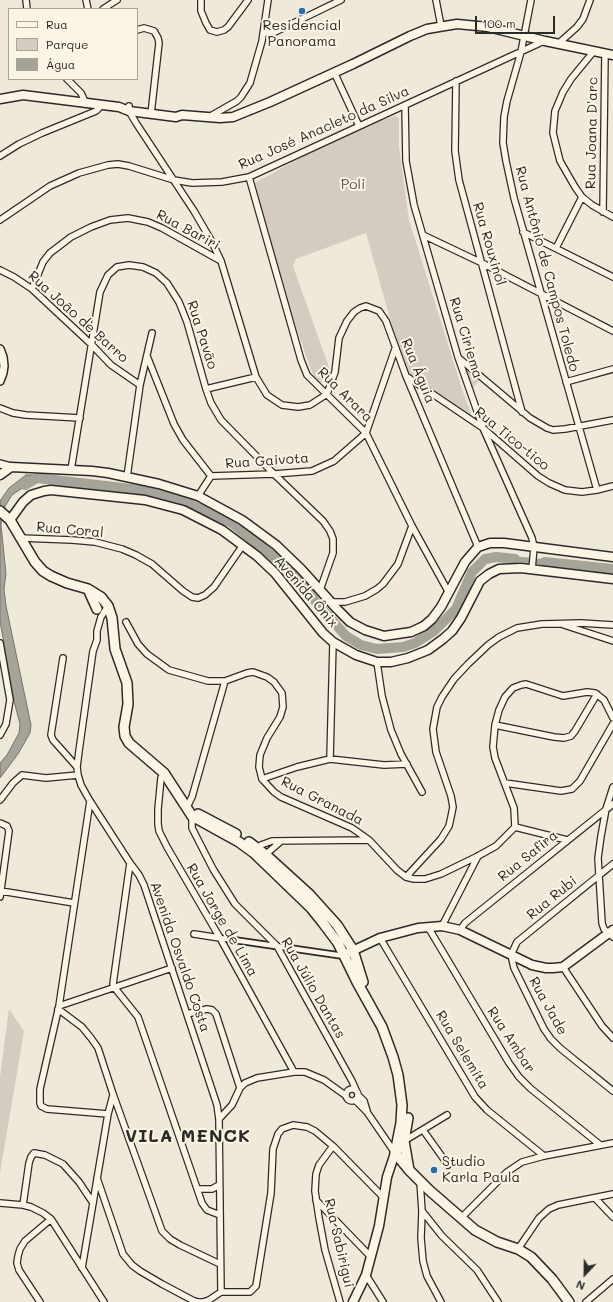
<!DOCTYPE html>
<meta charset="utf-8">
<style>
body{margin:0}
#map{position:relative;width:613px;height:1302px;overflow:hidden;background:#efe9da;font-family:Mali,sans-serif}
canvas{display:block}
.legend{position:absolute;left:8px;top:8px;width:130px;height:72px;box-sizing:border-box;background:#fcf5e5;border:1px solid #a8a49b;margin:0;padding:5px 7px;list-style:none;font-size:12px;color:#2b2b2b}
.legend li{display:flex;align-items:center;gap:8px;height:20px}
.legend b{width:20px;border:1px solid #a8a49b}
.north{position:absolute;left:565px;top:1254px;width:40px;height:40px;-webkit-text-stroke:3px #fcf5e5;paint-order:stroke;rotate:202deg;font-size:11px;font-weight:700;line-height:16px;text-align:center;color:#2b2b2b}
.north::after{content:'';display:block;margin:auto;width:14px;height:18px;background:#2b2b2b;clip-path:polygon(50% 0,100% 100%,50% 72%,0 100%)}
.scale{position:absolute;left:475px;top:16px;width:80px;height:18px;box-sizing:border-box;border:2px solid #2b2b2b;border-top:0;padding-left:5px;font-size:12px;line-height:14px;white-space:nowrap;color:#2b2b2b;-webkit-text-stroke:3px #fcf5e5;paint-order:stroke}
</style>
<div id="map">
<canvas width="613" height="1302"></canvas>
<ul class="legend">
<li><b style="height:5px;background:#fcf5e5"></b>Rua</li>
<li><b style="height:11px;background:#d2cdc0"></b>Parque</li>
<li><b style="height:11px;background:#a6a399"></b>Água</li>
</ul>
<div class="north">N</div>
<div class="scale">100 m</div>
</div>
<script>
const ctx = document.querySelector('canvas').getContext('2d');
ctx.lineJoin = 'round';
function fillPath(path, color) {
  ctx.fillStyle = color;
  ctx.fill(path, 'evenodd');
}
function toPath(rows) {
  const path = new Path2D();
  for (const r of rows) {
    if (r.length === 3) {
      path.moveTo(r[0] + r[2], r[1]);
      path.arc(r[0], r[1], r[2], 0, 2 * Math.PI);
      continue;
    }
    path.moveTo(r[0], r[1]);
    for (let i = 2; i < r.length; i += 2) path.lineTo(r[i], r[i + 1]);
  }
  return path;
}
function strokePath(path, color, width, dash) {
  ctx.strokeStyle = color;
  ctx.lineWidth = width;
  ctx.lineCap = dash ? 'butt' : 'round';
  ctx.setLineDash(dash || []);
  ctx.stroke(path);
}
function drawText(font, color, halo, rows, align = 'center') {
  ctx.font = font + ' Mali,sans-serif';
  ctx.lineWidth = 4;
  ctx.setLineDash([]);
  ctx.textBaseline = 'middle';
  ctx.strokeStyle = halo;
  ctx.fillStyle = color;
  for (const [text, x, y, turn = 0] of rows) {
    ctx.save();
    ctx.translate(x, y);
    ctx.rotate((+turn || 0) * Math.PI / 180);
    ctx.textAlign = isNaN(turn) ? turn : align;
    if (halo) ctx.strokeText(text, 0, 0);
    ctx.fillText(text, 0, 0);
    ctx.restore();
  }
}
const green = toPath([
 [395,116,399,118,399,147,409,220,463,392,472,416,406,376,366,233,296,259,293,266,331,373,329,378,321,382,317,381,315,379,310,367,273,260,255,183,344,133],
 [463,365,480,380,472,389],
 [9,1009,24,1031,0,1173,0,1077]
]);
const water = toPath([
 [26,475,35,475,37,478,35,483,27,485,12,495,4,508,1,525,6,574,4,589,6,606,31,725,30,733,18,754,0,778,0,763,7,755,19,733,20,724,15,705,0,621,0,501,9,488,26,475]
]);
const canal = toPath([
 [515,559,545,562]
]);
const river = toPath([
 [25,485,37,478,140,490,183,501,232,523,280,562,299,580,315,601,346,636,361,645,377,649,403,647,415,643,434,631,456,609,472,572,485,559,496,557,515,559],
 [545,562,613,569]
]);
const pedestrian = toPath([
 [220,938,344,956]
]);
const minor = toPath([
 [26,0,27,9],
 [86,0,88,9],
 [201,0,201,11,206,23,210,30,217,32,224,30,228,27,248,0],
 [436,0,441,26],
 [531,0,521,52,507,101,504,117,503,143,506,161,514,198,597,490],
 [103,9,117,0],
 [137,30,144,28,154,31,158,38,159,43,151,114],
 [263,33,273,33,341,0],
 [559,43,577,27,583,19,590,0],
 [594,51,571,79,563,92,555,111,553,133,560,161,575,187,582,197,592,205,613,217],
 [334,72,359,126],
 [67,79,81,93,86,104],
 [456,81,455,151,459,180,522,412],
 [405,105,406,161,414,205,458,357,483,428,532,538,534,547,532,569],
 [129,106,129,111,136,123,194,211,212,242,221,261,256,377,267,395,282,405,298,407,310,405,327,394,335,372,339,338,347,321,354,312,360,308,366,306,379,311,386,321,406,376,478,547],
 [209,117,237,101,241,97,250,83,262,41,268,0],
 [0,156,19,144,42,133,96,111,101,106],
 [249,177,301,360,307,375,366,433,412,526,449,593],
 [603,212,605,53],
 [0,220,50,186,79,173,108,165,118,164,129,166,174,180,192,183,222,182,249,177,544,41],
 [523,232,613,277],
 [423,235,482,263,613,331],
 [556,248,582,197],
 [0,270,14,277,32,289,92,345,111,365,140,385],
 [32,289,43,262,50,253,71,237,91,227,110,220,128,218,148,222,162,228,221,261],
 [147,356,174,424,183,440,211,476],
 [460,359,530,418,547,428,553,430,565,429,613,420],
 [406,376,483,428,538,476,549,483,565,490,582,492,597,490,613,486],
 [566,382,613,369],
 [206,389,256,377],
 [0,408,13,413,26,415,80,418],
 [71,470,100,292,108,275,117,267,129,265,143,267,156,273,167,283,179,302,187,322,206,389,211,403,221,420,274,474,323,521,330,531,333,539,333,553,320,590],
 [127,477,140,385,152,333],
 [198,496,211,476,274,474,312,471,334,461,366,433,395,349],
 [20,538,72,540,95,542,122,549,136,555,152,564,183,591,192,597,198,598,205,595,214,587,243,545],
 [332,602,345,602,365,596,377,589,383,584,398,564,412,526],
 [108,606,101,617,97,631,97,640,93,651,79,751,77,767,78,775,81,785,90,801,130,863,139,875,144,885,217,1105,219,1119,221,1292],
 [126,622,138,644,147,654,169,670,208,681,225,681,247,673,253,672,267,677,274,682,282,693,283,707,280,717,267,738,260,755,259,767,262,779,274,792,281,797,352,828,369,840,397,870,406,877,414,879,425,879,441,874,478,856,496,846,515,827,514,808,495,758,493,747,495,725,499,710,505,697,513,688,521,685,526,684,563,696,587,692,595,693,604,700,613,718],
 [564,625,613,641],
 [0,643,10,700,6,724,0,735],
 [63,658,51,735,53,740,77,767],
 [377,662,382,696,391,730,401,754,422,792],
 [495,725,554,737,564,738,571,736,575,731,597,694],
 [330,759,333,642],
 [164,773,161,778,158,809,158,824,159,831,167,847,220,938,294,1072],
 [262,779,297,767,330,759,384,765,407,764],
 [505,783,561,791,572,789,580,781,613,724],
 [613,787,606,809,601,836,598,858,602,923,604,929,613,937],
 [0,800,13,783,22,775,46,778,78,775],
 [90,801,59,1006,40,1089,40,1103,41,1106,47,1109,108,1114],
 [187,807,192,797,225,681],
 [192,816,192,828,213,869,235,904,277,946,352,1081,356,1090],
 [0,823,7,826,9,831,0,897],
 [515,827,567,840],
 [256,850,261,845,272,841,368,840],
 [264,856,280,842],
 [130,863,113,984,114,987,138,1017,202,1203,207,1210,220,1215],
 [613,864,517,942,511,955,514,968,544,1029,551,1039,560,1048,613,1091],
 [406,877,441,839,449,826,451,817,453,807,451,796,436,752,433,729,437,707,442,697,454,679,468,664,488,645,499,637,517,628,542,624,581,623,613,625],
 [1,891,74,903],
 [442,926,478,856],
 [428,927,509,1063,519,1077,530,1088,599,1144],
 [460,930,465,923,613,804],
 [194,934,220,938],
 [380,938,475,1097,487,1110,544,1156],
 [563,967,602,1026,613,1038],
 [59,1006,172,968],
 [58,1009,82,1027,91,1038,98,1048,113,1094,162,1231,170,1239,180,1245,220,1264],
 [187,1014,207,1009,212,1010,216,1014,240,1088,232,1105,219,1119],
 [240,1088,245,1083,257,1078,294,1072,305,1072,324,1080,345,1095],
 [352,1095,6],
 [358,1095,364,1101,367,1111],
 [355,1100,367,1112,395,1153],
 [423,1130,448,1165],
 [404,1141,447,1115],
 [333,1146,319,1165,316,1174,315,1191,319,1218,325,1250,340,1302],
 [97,1178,123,1254,132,1265,140,1271,162,1284,194,1301,198,1302,203,1302,209,1300,221,1292,250,1292,256,1286,271,1193,273,1149,278,1134,282,1129,293,1125,307,1127,315,1131,333,1146,383,1197],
 [420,1182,422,1211,421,1238,423,1261,427,1276,441,1302],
 [198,1189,212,1189,219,1185],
 [595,1198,613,1217],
 [316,1200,371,1257],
 [0,1203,23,1205,31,1207,43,1213,51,1219,104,1302],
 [23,1205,29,1163,31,1157,34,1153,45,1155,63,1164,79,1182,93,1203],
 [422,1211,442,1236,477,1270,498,1302],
 [461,1218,507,1172,522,1162,544,1156,613,1143],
 [518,1249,539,1218,549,1209,558,1205,613,1194],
 [82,1268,108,1114,113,1095],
 [366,1275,383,1302],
 [40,1302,19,1270,17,1263,18,1256,20,1249,25,1241,51,1219],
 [586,1302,613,1279]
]);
const tertiary = toPath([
 [0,349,3,357,4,366,3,373,0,381],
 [0,464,11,467]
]);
const secondary = toPath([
 [0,99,23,95,119,107,129,111,176,117,182,115,220,118,233,117,270,102,353,64,410,36,427,29,457,24,488,27,545,41,613,55],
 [0,475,11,467,92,471,108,473,159,484,198,496,242,520,276,545,301,569,337,609,350,622,365,630,384,636,411,632,424,626,432,619,441,607,465,562,478,547,490,543,504,543,613,557],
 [10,520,23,502,31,495,44,491,51,490,145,500,183,510,222,530,257,556,275,573,323,633,333,642,356,655,377,662,391,662,408,658,428,650,443,639,452,631,461,618,480,581,489,574,499,569,521,568,613,579],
 [346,959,345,956,348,953,380,938,418,928,442,926,460,930,532,965,546,968,553,968,563,967,571,961,613,930],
 [353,1302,366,1275,379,1226,387,1177,395,1153]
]);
const primary = toPath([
 [0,511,10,520,35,562,43,571,51,576,67,583,88,589,101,597,108,606,112,618,115,649,127,683,128,704,124,727,125,736,129,743,164,773,192,816,239,842,254,853,311,908,323,923,338,943,357,982,382,1027,393,1057,398,1075,402,1105,401,1123,395,1153],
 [88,589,97,609],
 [198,814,236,834],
 [249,842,266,855,309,894,337,925,353,950,363,982],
 [404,1141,409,1170],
 [397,1151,404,1141,408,1118],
 [395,1153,409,1170,429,1190,475,1230,497,1242,518,1249,531,1257,552,1279,569,1302]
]);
const markers = [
 [302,11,4,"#1f6fb2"],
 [434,1170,4,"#1f6fb2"]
];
const poiNames = [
 ["Residencial",302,26],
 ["Panorama",302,42],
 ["Studio",442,1162,"left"],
 ["Karla Paula",442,1178,"left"]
];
const streetNames = [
 ["Rua José Anacleto da Silva",324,128,-24],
 ["Rua Joana D'arc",592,133,-89],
 ["Rua Bariri",188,230,28],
 ["Rua Rouxinol",489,244,74],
 ["Rua Antônio de Campos Toledo",547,269,75],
 ["Rua João de Barro",78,317,42],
 ["Rua Pavão",202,335,72],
 ["Rua Ciriema",466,338,73],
 ["Rua Águia",418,371,68],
 ["Rua Arara",345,395,45],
 ["Rua Tico-tico",512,439,39],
 ["Rua Gaivota",267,461,-4],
 ["Rua Coral",70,530,5],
 ["Avenida Ônix",306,592,49],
 ["Rua Granada",322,801,27],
 ["Rua Safira",528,856,-39],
 ["Rua Rubi",552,898,-39],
 ["Rua Jorge de Lima",222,920,60],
 ["Avenida Osvaldo Costa",180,957,71],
 ["Rua Júlio Dantas",313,988,60],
 ["Rua Jade",548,1006,61],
 ["Rua Ambar",511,1040,57],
 ["Rua Selemita",462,1050,59],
 ["Rua Sabirigui",339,1243,77]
];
const parkNames = [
 ["Poli",353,185]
];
const districtNames = [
 ["VILA MENCK",188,1136]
];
fillPath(green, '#d2cdc0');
fillPath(water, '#a6a399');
strokePath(water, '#75736d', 1);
strokePath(canal, '#a6a399', 5.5);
strokePath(river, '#a6a399', 10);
strokePath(pedestrian, '#2b2b2b', 8);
strokePath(minor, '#2b2b2b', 8);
strokePath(tertiary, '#2b2b2b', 10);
strokePath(secondary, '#2b2b2b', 11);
strokePath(primary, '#2b2b2b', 12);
strokePath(pedestrian, '#fcf5e5', 4.5);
strokePath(minor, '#fcf5e5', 5.5);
strokePath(tertiary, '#fcf5e5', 7);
strokePath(secondary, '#fcf5e5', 8);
strokePath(primary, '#fcf5e5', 9);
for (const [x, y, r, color] of markers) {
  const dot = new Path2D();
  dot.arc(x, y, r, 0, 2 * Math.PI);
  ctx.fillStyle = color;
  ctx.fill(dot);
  strokePath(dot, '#fcf5e5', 1.5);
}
drawText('14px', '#2b2b2b', '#fcf5e5', poiNames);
drawText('14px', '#2b2b2b', '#fcf5e5', streetNames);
drawText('14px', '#555450', '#fcf5e5', parkNames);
ctx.letterSpacing = '1px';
drawText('bold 18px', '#2b2b2b', '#fcf5e5', districtNames);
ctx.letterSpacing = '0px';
</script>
